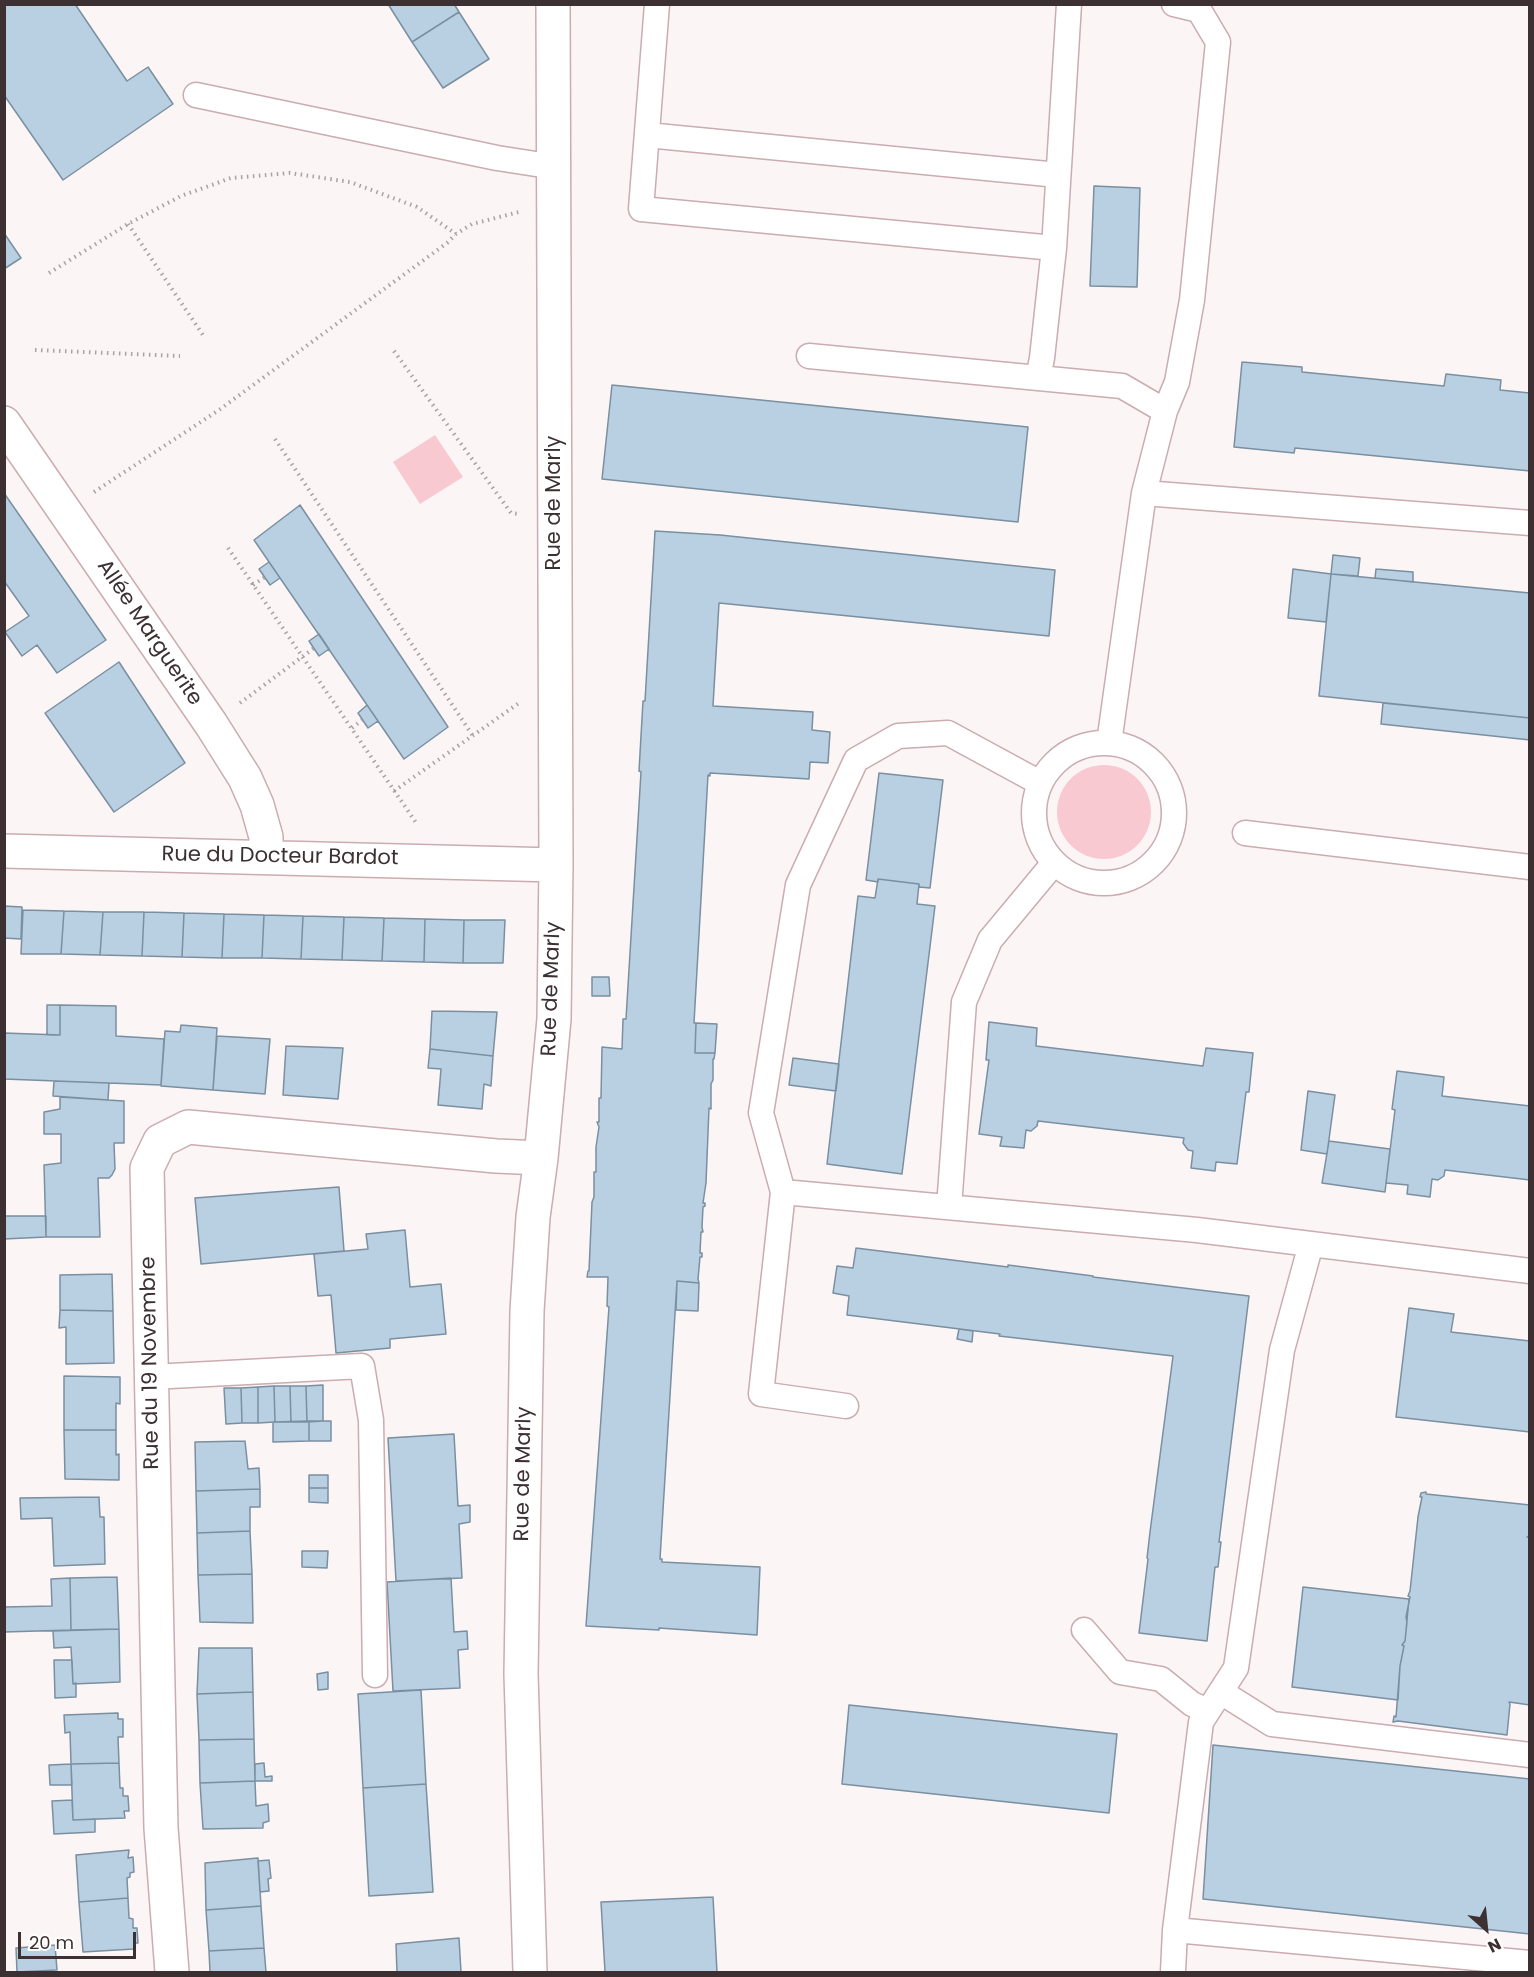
<!DOCTYPE html>
<meta charset="utf-8">
<style>
body{margin:0}
#map{position:relative;width:1534px;height:1977px;overflow:hidden;background:#fcf5f6;font-family:Poppins,sans-serif}
canvas{display:block}
.frame{position:absolute;inset:0;border:6px solid #3c3032;pointer-events:none}
.north{position:absolute;left:1456px;top:1899px;width:60px;height:60px;-webkit-text-stroke:4px #fff;paint-order:stroke;rotate:153deg;font-size:16px;font-weight:700;line-height:24px;text-align:center;color:#3c3032}
.north::after{content:'';display:block;margin:auto;width:21px;height:27px;background:#3c3032;clip-path:polygon(50% 0,100% 100%,50% 72%,0 100%)}
.scale{position:absolute;left:18px;top:1932px;width:118px;height:27px;box-sizing:border-box;border:3px solid #3c3032;border-top:0;padding-left:8px;font-size:18px;line-height:21px;white-space:nowrap;color:#3c3032;-webkit-text-stroke:4px #fff;paint-order:stroke}
</style>
<div id="map">
<canvas width="1534" height="1977"></canvas>
<div class="frame"></div>
<div class="north">N</div>
<div class="scale">20 m</div>
</div>
<script>
const ctx = document.querySelector('canvas').getContext('2d');
ctx.lineJoin = 'round';
function fillPath(path, color) {
  ctx.fillStyle = color;
  ctx.fill(path, 'evenodd');
}
function toPath(rows) {
  const path = new Path2D();
  for (const r of rows) {
    if (r.length === 3) {
      path.moveTo(r[0] + r[2], r[1]);
      path.arc(r[0], r[1], r[2], 0, 2 * Math.PI);
      continue;
    }
    path.moveTo(r[0], r[1]);
    for (let i = 2; i < r.length; i += 2) path.lineTo(r[i], r[i + 1]);
  }
  return path;
}
function strokePath(path, color, width, dash) {
  ctx.strokeStyle = color;
  ctx.lineWidth = width;
  ctx.lineCap = dash ? 'butt' : 'round';
  ctx.setLineDash(dash || []);
  ctx.stroke(path);
}
function drawText(font, color, halo, rows, align = 'center') {
  ctx.font = font + ' Poppins,sans-serif';
  ctx.lineWidth = 4.5;
  ctx.setLineDash([]);
  ctx.textBaseline = 'middle';
  ctx.strokeStyle = halo;
  ctx.fillStyle = color;
  for (const [text, x, y, turn = 0] of rows) {
    ctx.save();
    ctx.translate(x, y);
    ctx.rotate((+turn || 0) * Math.PI / 180);
    ctx.textAlign = isNaN(turn) ? turn : align;
    if (halo) ctx.strokeText(text, 0, 0);
    ctx.fillText(text, 0, 0);
    ctx.restore();
  }
}
const green = toPath([
 [435,435,463,477,420,504,393,462],
 [1104,812,47]
]);
const building = toPath([
 [4,4,75,4,127,81,148,67,173,104,63,180,4,95,4,4],
 [388,4,454,4,459,12,412,42,388,4],
 [459,12,489,59,443,88,412,42,459,12],
 [1094,186,1140,188,1137,287,1090,286,1094,186],
 [4,233,21,258,4,269,4,233],
 [1242,362,1302,367,1302,372,1444,386,1446,374,1501,380,1500,390,1530,393,1530,471,1295,448,1294,453,1234,447,1242,362],
 [612,385,1028,427,1018,522,602,479,612,385],
 [4,493,106,640,57,673,37,645,22,656,5,632,29,616,4,581,4,493],
 [300,505,448,727,404,759,254,540,300,505],
 [655,531,720,535,1055,570,1049,636,719,603,713,706,813,712,812,730,830,732,828,763,810,762,809,779,710,773,710,776,708,775,694,1023,696,1023,695,1053,715,1053,714,1059,713,1059,713,1080,711,1084,711,1109,709,1108,706,1183,703,1203,705,1203,705,1206,703,1207,702,1227,703,1232,701,1232,700,1253,702,1253,702,1257,700,1257,698,1279,699,1283,677,1281,660,1559,662,1559,662,1562,760,1567,757,1635,659,1628,659,1630,586,1626,609,1307,607,1306,608,1277,587,1277,588,1271,589,1271,592,1202,594,1197,594,1172,596,1172,596,1147,599,1127,597,1122,599,1122,599,1098,601,1098,602,1047,622,1049,623,1019,626,1019,641,772,639,771,643,701,645,701,655,531],
 [1333,555,1360,558,1358,576,1331,574,1333,555],
 [269,562,280,578,270,585,259,569,269,562],
 [1293,569,1331,574,1326,622,1288,618,1293,569],
 [1376,569,1413,572,1413,582,1375,578,1376,569],
 [1331,574,1530,593,1530,718,1319,696,1331,574],
 [319,634,329,649,319,656,309,641,319,634],
 [119,662,185,763,114,812,45,713,119,662],
 [1383,703,1530,718,1530,740,1381,724,1383,703],
 [367,705,378,721,368,728,358,713,367,705],
 [879,773,943,780,930,888,919,887,919,884,878,879,878,882,866,880,879,773],
 [878,879,919,884,917,904,935,906,902,1174,827,1164,858,896,875,898,878,879],
 [4,906,22,907,21,939,4,938,4,906],
 [23,910,64,911,61,954,21,954,23,910],
 [64,911,103,912,100,955,61,954,64,911],
 [103,912,144,912,142,956,100,955,103,912],
 [144,912,184,913,182,957,142,956,144,912],
 [184,913,224,914,222,958,182,957,184,913],
 [224,914,264,915,262,958,222,958,224,914],
 [264,915,303,916,301,959,262,958,264,915],
 [303,916,344,917,342,960,301,959,303,916],
 [344,917,384,918,382,961,342,960,344,917],
 [384,918,425,919,424,962,382,961,384,918],
 [425,919,464,920,463,963,424,962,425,919],
 [464,920,505,920,503,963,463,963,464,920],
 [592,977,609,977,610,996,592,996,592,977],
 [47,1005,60,1005,60,1035,47,1035,47,1005],
 [60,1005,116,1006,116,1036,164,1039,161,1085,4,1079,4,1033,60,1035,60,1005],
 [432,1011,497,1012,493,1056,430,1049,432,1011],
 [989,1022,1037,1028,1036,1046,1203,1066,1206,1048,1253,1053,1249,1092,1246,1092,1237,1164,1216,1162,1215,1171,1191,1168,1193,1151,1188,1150,1183,1143,1184,1138,1038,1121,1037,1126,1031,1131,1026,1130,1024,1148,1000,1146,1002,1137,979,1134,989,1060,986,1060,989,1022],
 [696,1023,717,1024,715,1053,695,1053,696,1023],
 [181,1025,217,1028,213,1090,161,1086,165,1031,180,1032,181,1025],
 [217,1036,270,1039,265,1094,213,1090,217,1036],
 [286,1046,343,1048,338,1099,283,1095,286,1046],
 [430,1049,493,1056,491,1086,484,1084,482,1109,438,1105,441,1069,428,1068,430,1049],
 [793,1058,839,1064,836,1091,789,1085,793,1058],
 [1397,1071,1444,1077,1442,1096,1530,1106,1530,1180,1445,1170,1444,1176,1438,1180,1432,1179,1430,1197,1407,1194,1408,1185,1386,1183,1395,1110,1392,1109,1397,1071],
 [54,1081,109,1083,108,1100,53,1096,54,1081],
 [1308,1091,1335,1095,1327,1154,1301,1150,1308,1091],
 [60,1097,124,1101,124,1143,114,1143,115,1169,112,1175,109,1178,98,1178,100,1237,46,1237,44,1165,61,1163,61,1134,44,1134,44,1112,60,1109,60,1097],
 [1329,1141,1390,1149,1385,1192,1322,1183,1329,1141],
 [339,1187,344,1251,201,1264,195,1198,339,1187],
 [4,1216,46,1216,46,1237,4,1239,4,1216],
 [405,1230,410,1287,441,1284,446,1334,390,1339,390,1348,336,1353,331,1295,318,1296,314,1254,368,1249,366,1234,405,1230],
 [856,1248,1008,1267,1008,1265,1093,1276,1093,1277,1249,1296,1219,1542,1221,1542,1218,1567,1215,1567,1207,1641,1139,1633,1148,1559,1147,1558,1150,1532,1173,1356,999,1336,1000,1334,847,1315,849,1296,833,1293,837,1266,853,1268,856,1248],
 [112,1274,113,1311,60,1310,60,1275,112,1274],
 [677,1281,699,1283,698,1311,676,1310,677,1281],
 [1409,1308,1454,1314,1451,1332,1530,1341,1530,1432,1396,1417,1409,1308],
 [60,1310,113,1311,114,1363,66,1364,66,1327,59,1328,60,1310],
 [959,1329,973,1331,972,1342,957,1339,959,1329],
 [64,1376,120,1377,120,1404,116,1403,116,1430,64,1430,64,1376],
 [323,1385,323,1421,307,1422,306,1386,323,1385],
 [274,1386,275,1422,258,1423,258,1387,274,1386],
 [274,1386,290,1386,291,1422,275,1422,274,1386],
 [290,1386,306,1386,307,1422,291,1422,290,1386],
 [258,1387,258,1423,242,1423,241,1388,258,1387],
 [224,1388,241,1388,242,1423,226,1424,224,1388],
 [309,1421,309,1441,273,1442,273,1422,309,1421],
 [309,1421,331,1421,331,1441,309,1441,309,1421],
 [64,1430,116,1430,116,1455,119,1454,119,1480,65,1479,64,1430],
 [454,1434,458,1506,470,1505,470,1522,459,1524,462,1578,396,1581,388,1438,454,1434],
 [245,1441,248,1469,259,1468,260,1489,196,1491,195,1442,245,1441],
 [309,1475,328,1475,328,1488,309,1488,309,1475],
 [309,1488,328,1488,328,1503,309,1502,309,1488],
 [260,1489,260,1507,250,1507,250,1531,197,1533,196,1491,260,1489],
 [1426,1492,1426,1494,1530,1505,1530,1535,1527,1537,1530,1537,1530,1705,1509,1702,1510,1704,1507,1735,1398,1721,1393,1722,1394,1716,1396,1717,1400,1666,1404,1646,1402,1645,1405,1641,1407,1622,1406,1617,1410,1597,1408,1596,1410,1591,1418,1517,1422,1497,1420,1497,1421,1493,1426,1492],
 [99,1497,100,1517,104,1517,105,1564,54,1566,52,1518,21,1519,20,1498,99,1497],
 [250,1531,252,1574,198,1575,197,1533,250,1531],
 [302,1551,328,1551,327,1568,302,1567,302,1551],
 [252,1574,253,1623,200,1622,198,1575,252,1574],
 [117,1577,119,1629,71,1630,70,1578,117,1577],
 [70,1578,71,1630,4,1632,4,1607,52,1606,51,1579,70,1578],
 [451,1578,454,1632,467,1631,468,1649,458,1650,460,1688,393,1691,387,1582,451,1578],
 [1303,1587,1409,1599,1405,1641,1402,1645,1404,1646,1400,1666,1398,1700,1292,1687,1303,1587],
 [119,1629,120,1682,73,1684,71,1647,54,1648,53,1631,119,1629],
 [199,1648,252,1648,253,1692,197,1694,199,1648],
 [54,1660,72,1660,73,1684,76,1683,76,1697,55,1698,54,1660],
 [328,1672,328,1689,318,1690,317,1674,328,1672],
 [421,1690,426,1784,363,1788,358,1694,421,1690],
 [253,1692,254,1739,199,1740,197,1694,253,1692],
 [849,1705,1117,1734,1109,1813,842,1784,849,1705],
 [118,1713,118,1719,123,1719,123,1737,118,1737,119,1763,71,1764,70,1732,65,1733,64,1715,118,1713],
 [254,1739,255,1781,200,1783,199,1740,254,1739],
 [1213,1745,1530,1779,1530,1934,1203,1899,1213,1745],
 [119,1763,120,1788,123,1788,123,1796,128,1796,129,1811,124,1811,125,1818,73,1820,71,1764,119,1763],
 [264,1763,265,1777,272,1776,272,1781,255,1781,255,1764,264,1763],
 [71,1764,72,1785,50,1785,49,1765,71,1764],
 [255,1781,256,1806,268,1804,269,1821,263,1823,263,1828,203,1829,200,1783,255,1781],
 [426,1784,433,1892,369,1896,363,1788,426,1784],
 [72,1800,73,1820,95,1819,95,1832,54,1834,52,1801,72,1800],
 [129,1850,128,1858,133,1857,134,1872,130,1873,130,1877,127,1878,128,1898,79,1902,76,1855,129,1850],
 [258,1858,261,1906,206,1910,205,1863,258,1858],
 [269,1860,271,1878,268,1879,269,1891,260,1892,258,1861,269,1860],
 [713,1897,717,1972,605,1972,601,1902,713,1897],
 [128,1898,129,1918,133,1919,133,1928,137,1928,138,1943,134,1943,134,1949,83,1952,79,1902,128,1898],
 [261,1906,264,1948,209,1951,206,1910,261,1906],
 [459,1938,461,1972,397,1972,396,1944,459,1938],
 [55,1945,57,1970,17,1972,16,1948,55,1945],
 [264,1948,266,1972,210,1972,209,1951,264,1948]
]);
const path = toPath([
 [128,224,205,338],
 [49,273,128,224,181,196,231,178,290,173,350,182,417,207,456,234],
 [35,350,180,356],
 [394,351,511,513,519,514],
 [275,439,473,736],
 [94,492,219,410,447,243,456,234,472,224,519,212],
 [228,548,417,824],
 [253,585,265,577],
 [240,703,314,648],
 [352,728,362,720],
 [394,791,519,703]
]);
const service = toPath([
 [657,4,641,209,1054,248],
 [196,95,497,158,555,167],
 [647,135,1058,175],
 [809,356,1122,386,1165,411],
 [1038,378,1042,358,1054,248,1069,4],
 [1144,493,1530,523],
 [1104,813,70],
 [1109,743,1144,493,1165,411,1177,382,1192,300,1218,42,1199,10,1174,4],
 [1245,833,1530,867],
 [783,1192,1197,1230,1530,1271],
 [949,1207,964,1002,990,940,1054,863],
 [151,1377,362,1366,371,1420,375,1675],
 [846,1406,761,1394,783,1192,761,1113,798,885,856,760,898,736,948,733,1040,783],
 [1084,1630,1120,1672,1161,1679,1192,1704,1208,1711],
 [1221,1692,1272,1724,1530,1755],
 [1175,1930,1530,1963],
 [1173,1972,1175,1930,1201,1722,1236,1668,1282,1350,1311,1244]
]);
const minor = toPath([
 [4,423,211,724,245,778,257,805,266,837,266,856],
 [4,851,556,865],
 [172,1972,161,1828,147,1168,160,1141,188,1127,496,1156,541,1158],
 [530,1972,521,1674,527,1311,533,1217,541,1158,554,1019,556,865,553,4]
]);
const streetNames = [
 ["Rue de Marly",555,503,-90],
 ["Allée Marguerite",149,633,56],
 ["Rue du Docteur Bardot",280,857,1],
 ["Rue de Marly",552,989,-88],
 ["Rue du 19 Novembre",151,1363,-91],
 ["Rue de Marly",524,1474,-89]
];
fillPath(green, '#f8c9d1');
fillPath(building, '#b9cfe2');
strokePath(building, '#7a8fa0', 1.5);
strokePath(service, '#caacb1', 27);
strokePath(minor, '#caacb1', 36);
strokePath(path, '#aaa1a3', 4, [1.5, 4.5]);
strokePath(service, '#fff', 24);
strokePath(minor, '#fff', 33);
drawText('21px', '#3c3032', '#fff', streetNames);
</script>
